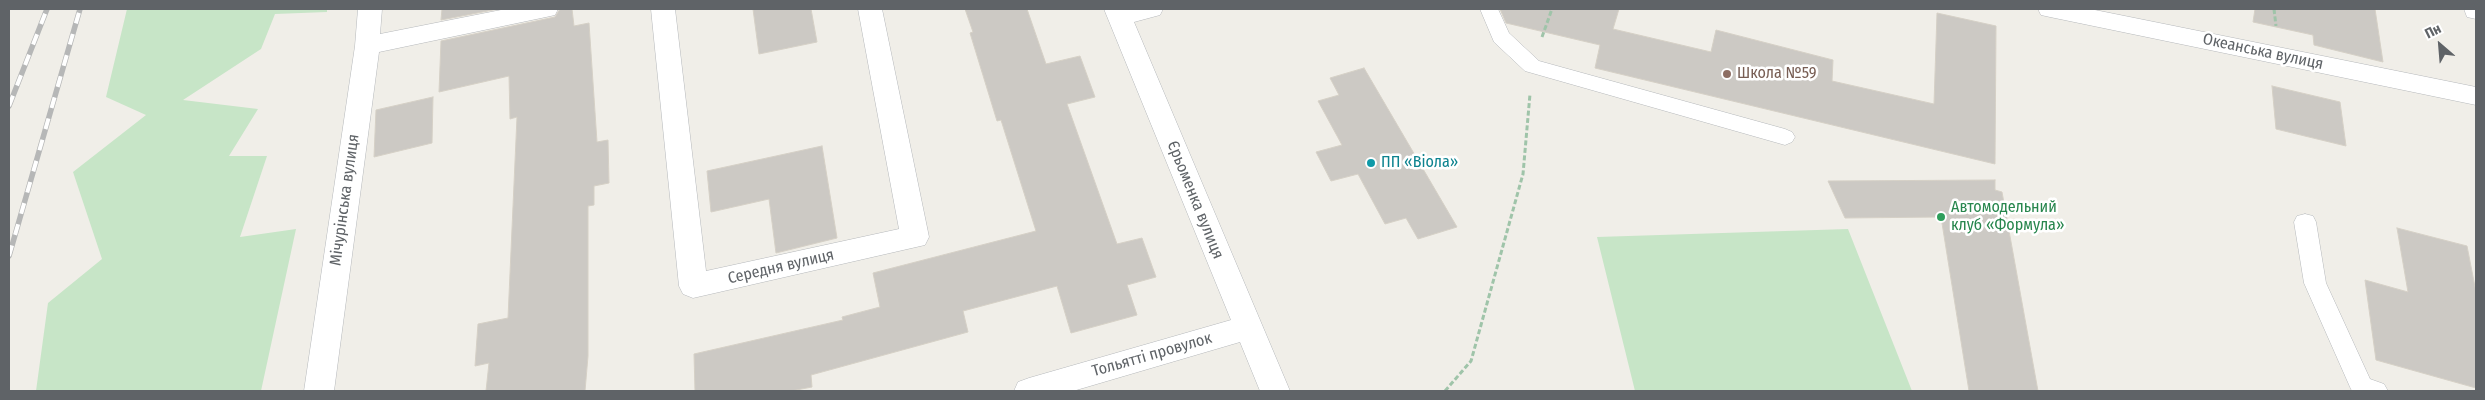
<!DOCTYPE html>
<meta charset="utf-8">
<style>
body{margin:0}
#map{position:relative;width:2485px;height:400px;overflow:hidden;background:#f0eee8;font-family:"Fira Sans Condensed",sans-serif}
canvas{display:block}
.frame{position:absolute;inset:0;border:10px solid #5f6367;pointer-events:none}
.north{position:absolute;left:2415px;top:20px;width:50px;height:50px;-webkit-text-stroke:4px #fff;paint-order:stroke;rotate:333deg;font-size:14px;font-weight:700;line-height:20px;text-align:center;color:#5f6367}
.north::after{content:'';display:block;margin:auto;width:18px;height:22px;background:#5f6367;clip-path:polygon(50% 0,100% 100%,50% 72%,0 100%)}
</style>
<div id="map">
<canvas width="2485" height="400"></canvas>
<div class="frame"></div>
<div class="north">Пн</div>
</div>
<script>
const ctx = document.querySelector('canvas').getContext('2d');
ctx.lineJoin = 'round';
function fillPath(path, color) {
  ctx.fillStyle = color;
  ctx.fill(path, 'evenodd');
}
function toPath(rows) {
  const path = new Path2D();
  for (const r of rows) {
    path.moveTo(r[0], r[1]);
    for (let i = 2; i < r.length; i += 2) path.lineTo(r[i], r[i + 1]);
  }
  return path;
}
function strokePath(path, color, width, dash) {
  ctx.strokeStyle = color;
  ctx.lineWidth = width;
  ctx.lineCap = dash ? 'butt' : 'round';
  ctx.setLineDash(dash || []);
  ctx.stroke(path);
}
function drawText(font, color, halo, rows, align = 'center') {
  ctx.font = font + ' "Fira Sans Condensed",sans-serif';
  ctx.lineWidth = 5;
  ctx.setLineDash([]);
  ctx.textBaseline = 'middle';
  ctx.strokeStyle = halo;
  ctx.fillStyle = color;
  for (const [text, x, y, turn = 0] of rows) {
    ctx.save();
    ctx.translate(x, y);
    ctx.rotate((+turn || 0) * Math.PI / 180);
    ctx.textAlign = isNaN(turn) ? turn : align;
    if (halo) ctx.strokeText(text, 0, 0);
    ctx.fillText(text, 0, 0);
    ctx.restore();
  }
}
const green = toPath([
 [127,9,327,9,327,12,275,14,261,49,183,100,258,109,229,156,267,156,240,237,296,229,261,391,36,391,48,303,102,259,73,172,146,115,106,97],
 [1848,229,1912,391,1635,391,1597,237]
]);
const building = toPath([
 [442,9,498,9,441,20,442,9],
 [560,9,572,9,574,26,589,23,597,142,608,140,609,183,594,186,594,205,588,206,588,356,585,391,486,391,489,363,475,366,478,324,508,318,517,117,510,119,509,76,439,92,441,41,555,17,560,9],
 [753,9,811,9,817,42,759,54,753,9],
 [965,9,1027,9,1046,64,1080,56,1095,97,1067,104,1117,244,1142,238,1156,277,1127,285,1137,315,1071,333,1057,286,963,311,968,332,811,375,812,387,791,391,695,391,694,354,843,320,842,317,880,307,873,273,1036,231,1001,120,997,121,970,33,973,32,965,9],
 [1500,9,1619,9,1613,29,1711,52,1716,30,1833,60,1832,81,1934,104,1937,13,1996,26,1995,164,1595,68,1600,45,1506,23,1500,9],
 [2255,9,2375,9,2383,62,2314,45,2313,35,2253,22,2255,9],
 [1364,68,1457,227,1418,239,1406,218,1385,224,1358,174,1331,181,1316,152,1342,145,1318,101,1339,95,1330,78,1364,68],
 [2272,86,2340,102,2346,146,2276,129,2272,86],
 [433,97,432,143,374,157,376,110,433,97],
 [822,146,837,238,776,253,769,199,711,212,707,171,822,146],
 [1995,180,1995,190,2002,192,2038,391,1969,391,1941,217,1845,218,1828,181,1995,180],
 [2397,228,2467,246,2476,292,2476,388,2376,360,2365,280,2408,292,2397,228]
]);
const path = toPath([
 [2274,9,2276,26],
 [1542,37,1552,9],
 [1445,391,1471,361,1523,174,1530,94]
]);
const lane = toPath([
 [1480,9,1498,9,1509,33,1539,61,1785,129,1792,132,1795,137,1792,142,1785,145,1525,71,1494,42,1480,9],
 [2305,214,2313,216,2316,222,2326,283,2370,379,2384,384,2388,391,2352,391,2350,387,2304,283,2294,222,2297,216,2305,214]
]);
const street = toPath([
 [358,9,382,9,380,34,506,9,558,9,555,15,546,17,379,52,334,391,304,391,355,46,358,9],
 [651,9,675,9,706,271,899,229,858,9,882,9,929,237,925,245,693,298,683,294,679,286,651,9],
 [1104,9,1163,9,1160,15,1134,22,1290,391,1260,391,1240,342,1073,391,1014,391,1018,382,1029,378,1231,320,1104,9],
 [2038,9,2090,9,2476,87,2476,105,2050,17,2041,15,2038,9],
 [2464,9,2476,9,2476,19,2467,17,2464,9]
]);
const rail = toPath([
 [9,106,47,9],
 [9,256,80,9]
]);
const markers = [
 [1727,74,5,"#8d6e63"],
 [1371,163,5,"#0f9aa8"],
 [1941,217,5,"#2e9e5b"]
];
const streetNames = [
 ["Океанська вулиця",2263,52,12],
 ["Мічурінська вулиця",345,200,-82],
 ["Єрьоменка вулиця",1195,200,68],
 ["Середня вулиця",781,267,-13],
 ["Тольятті провулок",1152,355,-16]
];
const educationNames = [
 ["Школа №59",1737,74]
];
const cultureNames = [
 ["ПП «Віола»",1381,163]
];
const leisureNames = [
 ["Автомодельний",1951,208],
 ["клуб «Формула»",1951,226]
];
fillPath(green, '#c7e5c7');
fillPath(building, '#ccc9c4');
strokePath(building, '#d5d0c6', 1);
strokePath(lane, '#b5b8bb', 1);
strokePath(street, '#b5b8bb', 1);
strokePath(path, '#9fc4a9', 3, [5, 2.5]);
fillPath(lane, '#fff');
fillPath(street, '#fff');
strokePath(rail, '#b6b7b7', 5.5);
strokePath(rail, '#fff', 4, [11]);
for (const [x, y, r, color] of markers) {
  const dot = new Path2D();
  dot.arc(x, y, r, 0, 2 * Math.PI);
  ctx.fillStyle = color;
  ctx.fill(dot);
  strokePath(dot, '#fff', 2);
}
drawText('16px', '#5f6367', '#fff', streetNames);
drawText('16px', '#785e54', '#fff', educationNames, 'left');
drawText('16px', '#0d838f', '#fff', cultureNames, 'left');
drawText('16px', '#27864d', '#fff', leisureNames, 'left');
</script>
